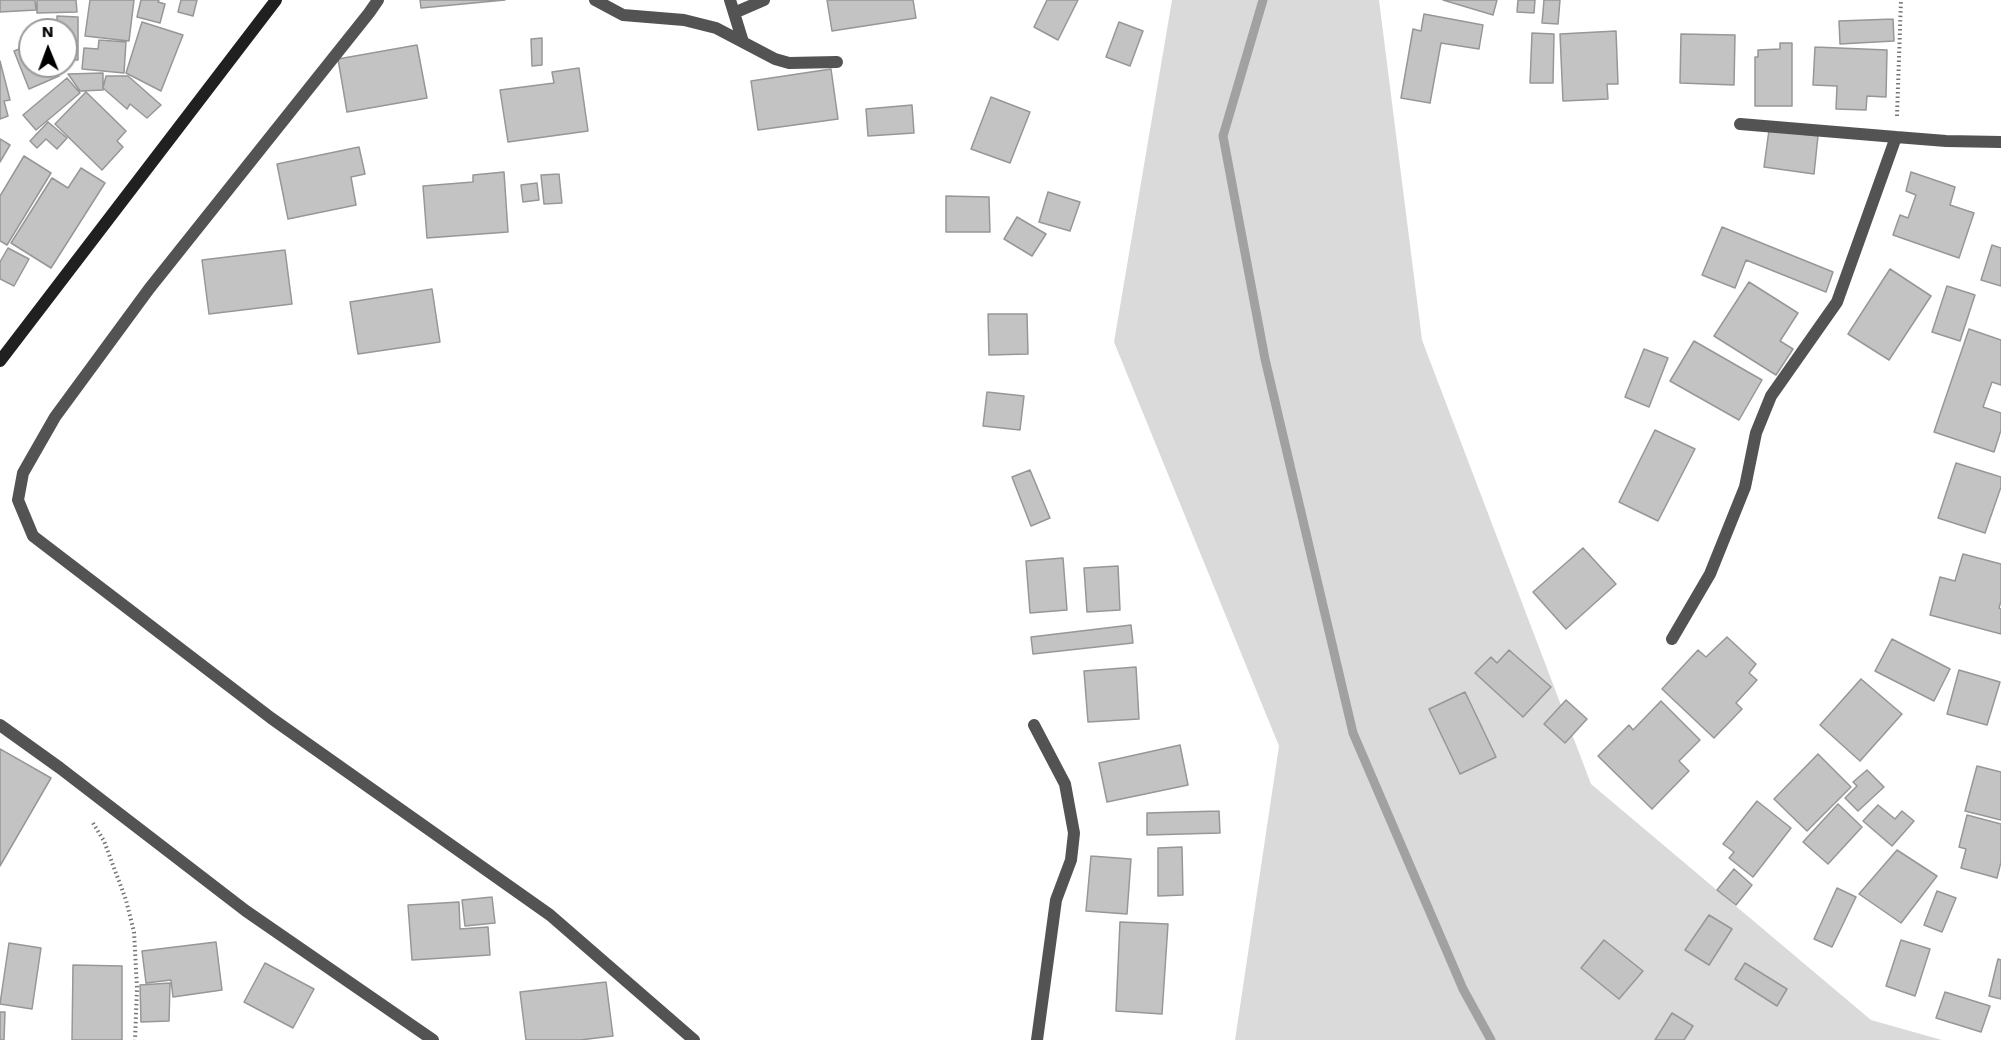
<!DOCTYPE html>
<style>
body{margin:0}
#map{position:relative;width:2001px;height:1040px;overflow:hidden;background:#fff;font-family:"Work Sans",sans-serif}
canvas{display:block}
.north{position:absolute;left:18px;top:18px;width:60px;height:60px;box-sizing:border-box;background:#fff;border:2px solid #999;border-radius:50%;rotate:359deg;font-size:16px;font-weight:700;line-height:24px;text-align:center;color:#000}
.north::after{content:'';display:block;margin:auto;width:21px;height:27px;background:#000;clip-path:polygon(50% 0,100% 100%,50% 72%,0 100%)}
</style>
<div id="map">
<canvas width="2001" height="1040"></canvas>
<div class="north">N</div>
</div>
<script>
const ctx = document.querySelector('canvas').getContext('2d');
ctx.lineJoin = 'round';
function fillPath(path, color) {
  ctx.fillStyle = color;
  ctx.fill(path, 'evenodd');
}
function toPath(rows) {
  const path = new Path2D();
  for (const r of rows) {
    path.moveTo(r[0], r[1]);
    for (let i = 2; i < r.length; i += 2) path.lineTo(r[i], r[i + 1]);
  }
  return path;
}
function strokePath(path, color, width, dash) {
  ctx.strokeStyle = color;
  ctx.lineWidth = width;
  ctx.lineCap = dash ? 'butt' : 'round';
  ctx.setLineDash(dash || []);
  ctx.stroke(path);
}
const green = toPath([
 [1172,0,1379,0,1422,340,1591,784,1871,1020,1942,1040,1235,1040,1279,746,1114,342]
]);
const stream = toPath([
 [1263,0,1223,136,1265,359,1353,733,1463,989,1491,1040]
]);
const building = toPath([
 [0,0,35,0,36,10,0,12,0,0],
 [37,0,76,0,77,12,37,13,37,0],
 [90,0,134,0,129,41,85,36,90,0],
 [141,0,159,0,158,2,165,4,160,23,137,17,141,0],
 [181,0,197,0,193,16,178,12,181,0],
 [420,0,505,0,421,8,420,0],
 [827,0,913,0,916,18,832,31,827,0],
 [1047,0,1078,0,1058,40,1034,27,1047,0],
 [1443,0,1497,0,1493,15,1443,0],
 [1518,0,1535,0,1534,13,1517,12,1518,0],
 [1544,0,1560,0,1558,24,1542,23,1544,0],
 [1424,14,1483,25,1479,49,1441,43,1430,103,1401,98,1413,29,1421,31,1424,14],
 [57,16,78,17,78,60,66,60,66,30,57,30,57,16],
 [1893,19,1894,41,1840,44,1839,21,1893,19],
 [142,22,183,35,161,91,126,73,142,22],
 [1119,22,1143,31,1130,66,1106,57,1119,22],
 [1616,31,1618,84,1607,84,1608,99,1563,101,1560,34,1616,31],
 [1532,33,1554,34,1553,83,1530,83,1532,33],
 [1681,34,1735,35,1734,85,1680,83,1681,34],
 [542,38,542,65,532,66,531,39,542,38],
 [99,40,126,42,124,73,82,69,84,48,98,49,99,40],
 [1780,43,1792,43,1792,106,1755,106,1755,57,1758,57,1758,50,1780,49,1780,43],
 [30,45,30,66,55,66,59,76,29,89,14,51,30,45],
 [417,45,427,98,347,112,338,59,417,45],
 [1815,47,1887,50,1886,97,1867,96,1866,110,1836,109,1837,86,1813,85,1815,47],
 [0,61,10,100,4,101,8,116,0,119,0,61],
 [579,68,588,131,508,142,500,90,554,83,552,72,579,68],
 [831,69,838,119,758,130,751,81,831,69],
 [103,73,103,90,80,91,68,74,103,73],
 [106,76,128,76,161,105,147,118,130,104,127,109,103,88,106,76],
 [67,78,80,93,36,130,23,115,67,78],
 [86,92,126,131,117,141,123,147,102,170,55,124,86,92],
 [991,97,1030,112,1010,163,971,149,991,97],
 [912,105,914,133,868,136,866,109,912,105],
 [48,122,67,138,57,149,46,139,37,148,30,141,48,122],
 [1769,130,1818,136,1814,174,1764,167,1769,130],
 [0,139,10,145,0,162,0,139],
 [359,147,365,174,351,177,356,205,288,219,277,164,359,147],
 [24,156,51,173,7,245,0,241,0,196,24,156],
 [81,168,105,183,51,268,11,243,52,178,68,188,81,168],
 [504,172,508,232,427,238,423,186,473,182,473,175,504,172],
 [1911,172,1955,187,1950,205,1974,213,1959,258,1893,235,1900,215,1908,218,1916,195,1906,191,1911,172],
 [559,174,562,203,544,204,541,175,559,174],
 [537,183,539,200,523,202,521,185,537,183],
 [1048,192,1080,202,1070,231,1039,222,1048,192],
 [946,196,989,197,990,232,946,232,946,196],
 [1017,217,1046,234,1032,256,1004,239,1017,217],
 [1722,227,1833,272,1826,292,1746,260,1735,288,1702,275,1722,227],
 [1992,245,2001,248,2001,286,1981,280,1992,245],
 [8,248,29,259,14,286,0,279,0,262,8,248],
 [285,250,292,304,209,314,202,260,285,250],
 [1890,269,1931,296,1889,360,1848,334,1890,269],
 [1749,282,1798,313,1780,341,1793,349,1776,375,1714,336,1749,282],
 [1947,286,1975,295,1960,341,1932,332,1947,286],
 [432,289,440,342,358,354,350,302,432,289],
 [988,314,1027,314,1028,354,989,355,988,314],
 [1969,329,2001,340,2001,385,1992,382,1983,407,2001,413,2001,430,1994,452,1934,432,1969,329],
 [1694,341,1762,380,1739,420,1670,381,1694,341],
 [1644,349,1668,358,1649,407,1625,397,1644,349],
 [987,392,1024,396,1020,430,983,426,987,392],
 [1655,430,1695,449,1658,521,1619,502,1655,430],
 [1956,463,2001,477,2001,487,1985,533,1938,518,1956,463],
 [1030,470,1050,518,1031,526,1012,477,1030,470],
 [1583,548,1616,584,1566,629,1533,592,1583,548],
 [1963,554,2001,564,2001,601,1999,608,2001,609,2001,634,1930,615,1940,577,1955,581,1963,554],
 [1063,558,1067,610,1030,613,1026,561,1063,558],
 [1118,566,1120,610,1087,612,1084,568,1118,566],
 [1131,625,1133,643,1033,654,1031,637,1131,625],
 [1727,637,1756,664,1749,673,1757,680,1736,703,1742,709,1714,738,1662,689,1698,650,1706,657,1727,637],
 [1892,639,1950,669,1934,701,1875,671,1892,639],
 [1509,650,1551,687,1523,717,1475,673,1491,657,1497,663,1509,650],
 [1136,667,1139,719,1088,722,1084,671,1136,667],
 [1959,670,2000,682,1987,725,1947,714,1959,670],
 [1861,679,1902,714,1860,761,1820,725,1861,679],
 [1465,692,1496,757,1460,774,1429,709,1465,692],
 [1566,700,1587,719,1565,743,1544,724,1566,700],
 [1661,701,1700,740,1679,761,1689,771,1652,809,1598,756,1629,725,1633,730,1661,701],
 [1180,745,1188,785,1107,802,1099,763,1180,745],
 [0,749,51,778,0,866,0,749],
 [1818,754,1851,787,1807,831,1774,799,1818,754],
 [1977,766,2001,772,2001,820,1965,811,1977,766],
 [1867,770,1884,787,1858,811,1845,798,1857,786,1853,782,1867,770],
 [1757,801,1791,828,1753,877,1729,858,1734,852,1723,844,1757,801],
 [1838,804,1862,827,1828,864,1803,842,1838,804],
 [1878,805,1895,819,1902,811,1914,821,1892,846,1863,821,1878,805],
 [1219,811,1220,833,1147,835,1147,813,1219,811],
 [1967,815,2001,824,2001,862,1997,878,1961,868,1966,849,1959,847,1967,815],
 [1182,847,1183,895,1158,896,1158,848,1182,847],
 [1897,850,1937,876,1901,923,1859,894,1897,850],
 [1091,856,1131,859,1127,914,1086,911,1091,856],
 [1734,869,1752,885,1736,905,1717,890,1734,869],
 [1837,888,1856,897,1832,947,1814,939,1837,888],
 [1937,891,1956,898,1942,932,1924,925,1937,891],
 [492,897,495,923,465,926,462,900,492,897],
 [459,902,460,929,488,927,490,955,412,960,408,905,459,902],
 [1709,915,1732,929,1709,965,1685,950,1709,915],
 [1120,922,1168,924,1162,1014,1116,1011,1120,922],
 [1604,940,1643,971,1619,999,1581,968,1604,940],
 [1901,940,1930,949,1915,996,1886,986,1901,940],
 [216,942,222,990,173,997,171,980,146,983,142,951,216,942],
 [9,943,41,948,32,1009,0,1004,9,943],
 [1998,959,2001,960,2001,999,1989,996,1998,959],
 [265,963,314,989,293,1028,244,1002,265,963],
 [1745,963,1787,989,1777,1006,1735,979,1745,963],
 [73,965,122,966,122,1040,72,1040,73,965],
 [606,982,613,1036,580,1040,526,1040,520,992,606,982],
 [170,983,169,1021,141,1022,140,985,170,983],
 [1945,992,1990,1006,1981,1032,1936,1018,1945,992],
 [0,1012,5,1012,4,1040,0,1040,0,1012],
 [1672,1013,1693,1026,1684,1040,1655,1040,1672,1013]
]);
const path = toPath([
 [1897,116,1901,0],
 [93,823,104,841,126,900,134,932,137,988,135,1040]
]);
const street = toPath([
 [378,0,369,13,149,289,55,417,23,473,18,500,33,536,271,718,550,915,694,1040],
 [595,0,623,15,684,20,716,28,775,59,789,63,837,62],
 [730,0,743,42],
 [734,13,764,0],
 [1740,124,1896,137],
 [1672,639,1710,574,1745,487,1756,433,1771,396,1837,302,1896,137,1946,141,2001,142],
 [0,725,60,768,246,911,433,1040],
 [1034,725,1065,784,1074,833,1071,860,1056,900,1037,1040]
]);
const secondary = toPath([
 [0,361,276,0]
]);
fillPath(green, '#dadada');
strokePath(stream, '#a1a1a1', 9);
fillPath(building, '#c3c3c3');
strokePath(building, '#979797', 1.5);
strokePath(path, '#757575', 4, [1.5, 3]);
strokePath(street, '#535353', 12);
strokePath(secondary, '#202020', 12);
</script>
